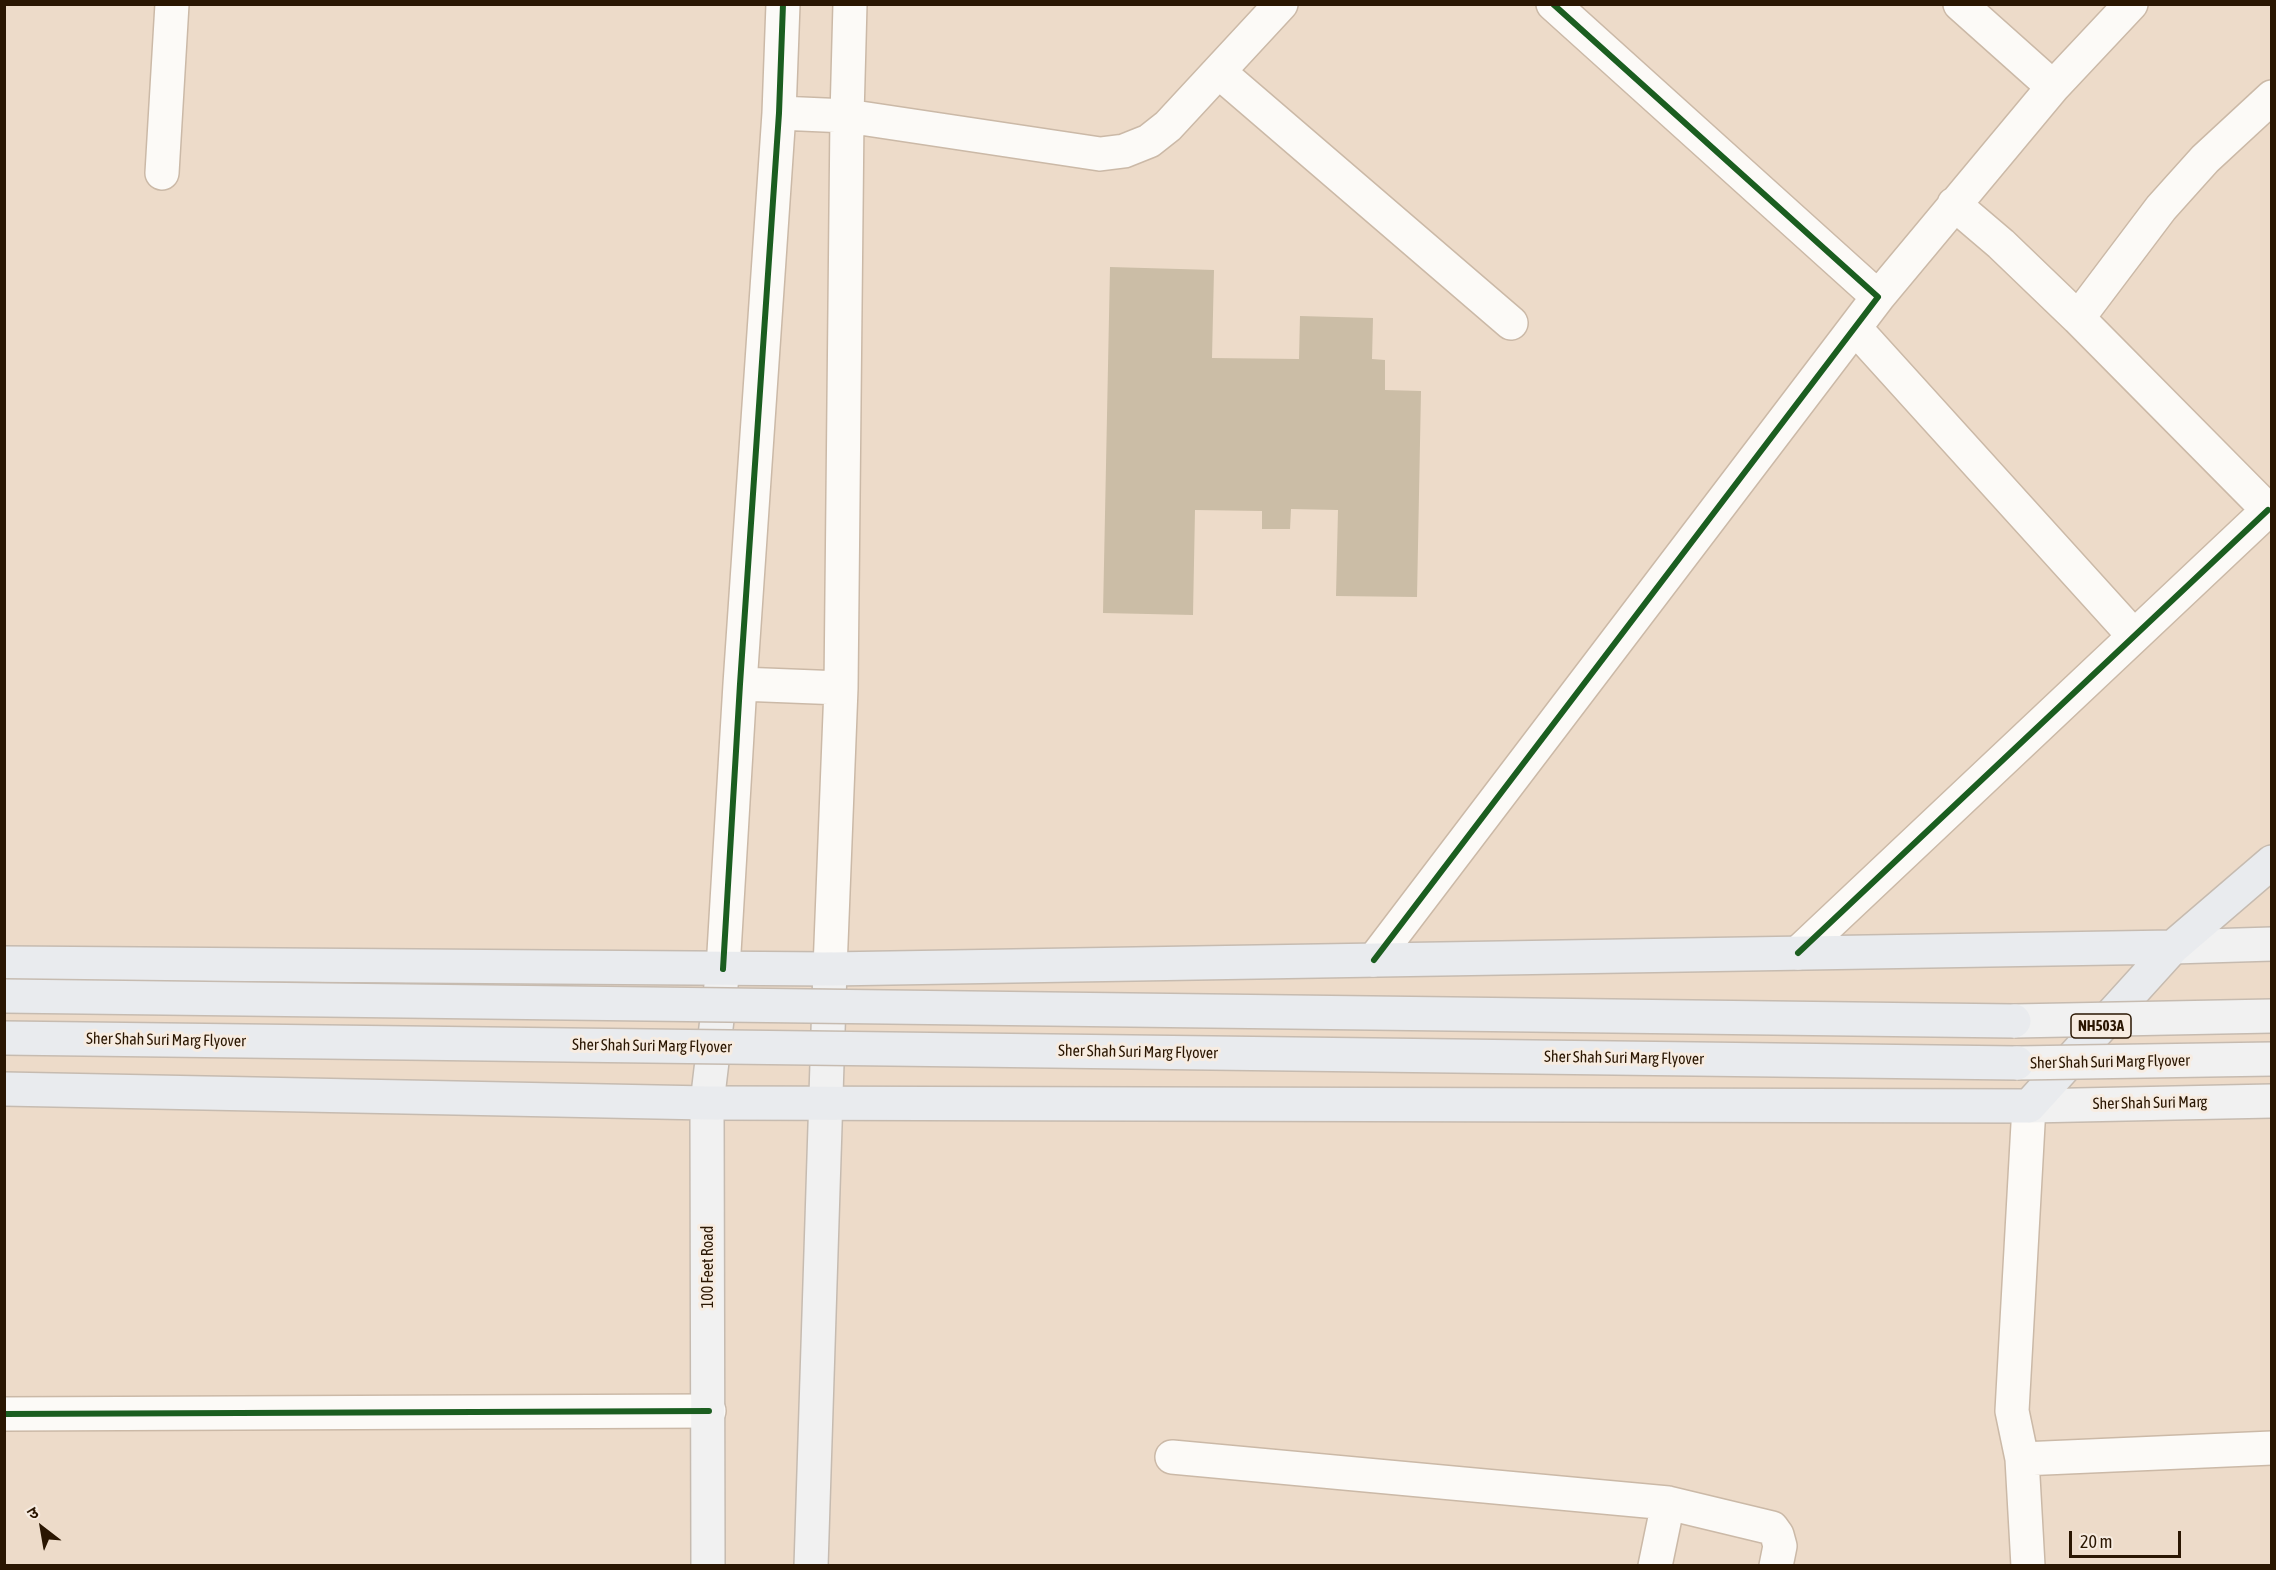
<!DOCTYPE html>
<meta charset="utf-8">
<style>
body{margin:0}
#map{position:relative;width:2276px;height:1570px;overflow:hidden;background:#eddbc9;font-family:"Asap Condensed","Noto Sans Devanagari",sans-serif}
canvas{display:block}
.frame{position:absolute;inset:0;border:6px solid #2a1602;pointer-events:none}
.north{position:absolute;left:12px;top:1498px;width:60px;height:60px;-webkit-text-stroke:4px #f7ece1;paint-order:stroke;rotate:329deg;font-size:16px;font-weight:700;line-height:24px;text-align:center;color:#2a1602}
.north::after{content:'';display:block;margin:auto;width:21px;height:27px;background:#2a1602;clip-path:polygon(50% 0,100% 100%,50% 72%,0 100%)}
.scale{position:absolute;left:2069px;top:1531px;width:112px;height:27px;box-sizing:border-box;border:3px solid #2a1602;border-top:0;padding-left:8px;font-size:18px;line-height:21px;white-space:nowrap;color:#2a1602;-webkit-text-stroke:4px #f7ece1;paint-order:stroke}
</style>
<div id="map">
<canvas width="2276" height="1570"></canvas>
<div class="frame"></div>
<div class="north">उ</div>
<div class="scale">20 m</div>
</div>
<script>
const ctx = document.querySelector('canvas').getContext('2d');
ctx.lineJoin = 'round';
function fillPath(path, color) {
  ctx.fillStyle = color;
  ctx.fill(path, 'evenodd');
}
function toPath(rows) {
  const path = new Path2D();
  for (const r of rows) {
    path.moveTo(r[0], r[1]);
    for (let i = 2; i < r.length; i += 2) path.lineTo(r[i], r[i + 1]);
  }
  return path;
}
function strokePath(path, color, width, dash) {
  ctx.strokeStyle = color;
  ctx.lineWidth = width;
  ctx.lineCap = dash ? 'butt' : 'round';
  ctx.setLineDash(dash || []);
  ctx.stroke(path);
}
function drawText(font, color, halo, rows, align = 'center') {
  ctx.font = font + ' "Asap Condensed",sans-serif';
  ctx.lineWidth = 6;
  ctx.setLineDash([]);
  ctx.textBaseline = 'middle';
  ctx.strokeStyle = halo;
  ctx.fillStyle = color;
  for (const [text, x, y, turn = 0] of rows) {
    ctx.save();
    ctx.translate(x, y);
    ctx.rotate((+turn || 0) * Math.PI / 180);
    ctx.textAlign = isNaN(turn) ? turn : align;
    if (halo) ctx.strokeText(text, 0, 0);
    ctx.fillText(text, 0, 0);
    ctx.restore();
  }
}
const building = toPath([
 [1110,267,1214,270,1212,358,1299,359,1300,316,1373,318,1372,359,1385,360,1385,390,1421,391,1417,597,1336,596,1338,510,1291,509,1290,529,1262,529,1262,511,1195,510,1193,615,1103,613]
]);
const minor = toPath([
 [1960,4,2053,87],
 [1219,72,1511,323],
 [779,113,847,116,1100,154,1124,151,1149,141,1168,126,1281,4],
 [162,173,172,4],
 [1954,204,2001,244,2078,318,2272,514],
 [1878,297,2053,87,2131,4],
 [2078,318,2161,208,2205,159,2272,97],
 [1855,328,2134,636],
 [740,684,841,688],
 [1798,953,2268,510],
 [1374,960,1878,297,1553,4],
 [723,969,740,684,779,113,783,4],
 [830,969,841,688,847,116,850,4],
 [4,1414,709,1411],
 [1172,1457,1668,1503,1772,1528,1777,1535,1780,1546,1776,1566],
 [2022,1459,2272,1448],
 [1655,1566,1668,1503],
 [2028,1566,2022,1459,2012,1411,2029,1106]
]);
const major = toPath([
 [2173,947,2272,944],
 [2029,1106,2272,1101],
 [708,1566,707,1103,723,969],
 [811,1566,830,969]
]);
const highway = toPath([
 [4,963,830,969,2173,947],
 [4,1089,707,1103,2029,1106,2173,947,2272,862]
]);
const majorBridge = toPath([
 [2014,1021,2272,1016],
 [2017,1063,2272,1059]
]);
const highwayBridge = toPath([
 [4,996,2014,1021],
 [4,1038,2017,1063]
]);
const cycleway = toPath([
 [1798,953,2268,510],
 [1374,960,1878,297,1553,4],
 [723,969,740,684,779,113,783,4],
 [4,1414,709,1411]
]);
const shields = [
 [2101,1026,60]
];
const shieldNames = [
 ["NH503A",2101,1026]
];
const streetNames = [
 ["Sher Shah Suri Marg Flyover",166,1040,1],
 ["Sher Shah Suri Marg Flyover",652,1046,1],
 ["Sher Shah Suri Marg Flyover",1138,1052,1],
 ["Sher Shah Suri Marg Flyover",1624,1058,1],
 ["Sher Shah Suri Marg Flyover",2110,1062,-1],
 ["Sher Shah Suri Marg",2150,1103,-1],
 ["100 Feet Road",708,1267,-90]
];
fillPath(building, '#cbbda6');
strokePath(minor, '#cbb9a7', 36);
strokePath(major, '#c6bbb0', 36);
strokePath(highway, '#c6bbb0', 36);
strokePath(minor, '#fcfaf7', 33);
strokePath(major, '#f1f1f1', 33);
strokePath(highway, '#e9ebee', 33);
strokePath(majorBridge, '#c6bbb0', 36, []);
strokePath(highwayBridge, '#c6bbb0', 36, []);
strokePath(majorBridge, '#f1f1f1', 33);
strokePath(highwayBridge, '#e9ebee', 33);
strokePath(cycleway, '#1b5e20', 6);
for (const [x, y, w] of shields) {
  const box = new Path2D();
  box.roundRect(x - w / 2, y - 12, w, 24, 4.5);
  ctx.fillStyle = '#f7ece1';
  ctx.fill(box);
  strokePath(box, '#2a1602', 1.5);
}
drawText('bold 15px', '#2a1602', null, shieldNames);
drawText('16px', '#2a1602', '#f7ece1', streetNames);
</script>
